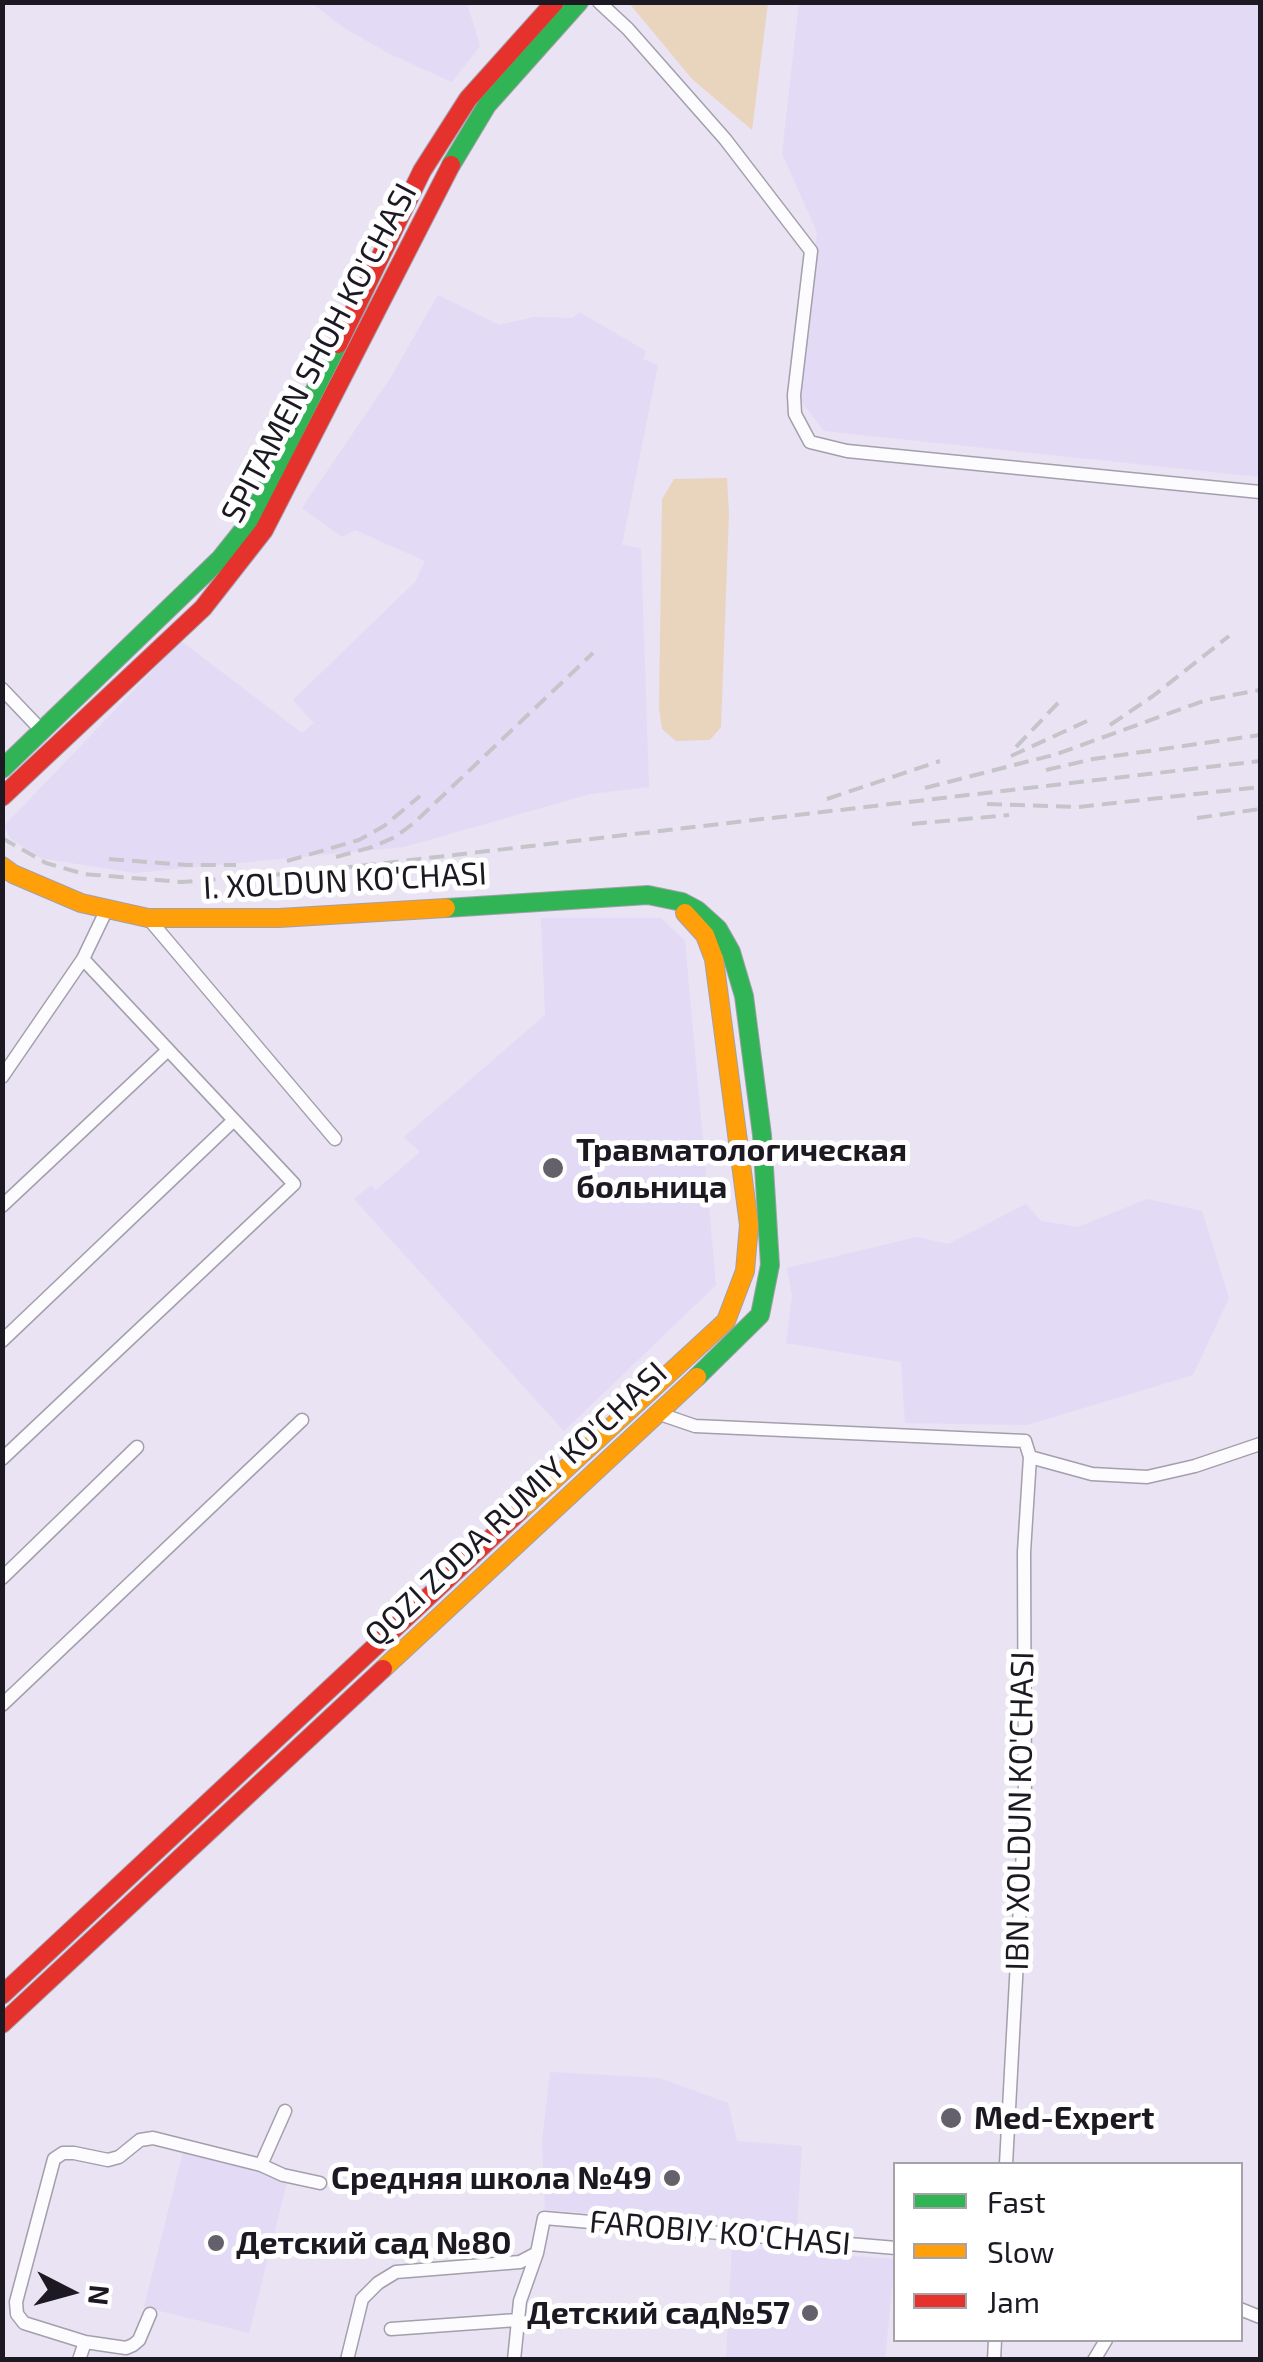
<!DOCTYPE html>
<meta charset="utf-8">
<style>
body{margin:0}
#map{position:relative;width:1263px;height:2362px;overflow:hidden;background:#e9e3f4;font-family:"Exo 2",sans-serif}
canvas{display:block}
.frame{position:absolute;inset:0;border:5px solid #1d1923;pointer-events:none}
.legend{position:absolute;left:893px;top:2162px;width:350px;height:180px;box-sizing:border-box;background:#fff;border:2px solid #a5a3a7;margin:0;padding:12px 18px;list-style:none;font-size:30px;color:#1d1923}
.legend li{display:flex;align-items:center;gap:20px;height:50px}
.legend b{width:50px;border:2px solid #a5a3a7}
.north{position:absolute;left:20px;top:2242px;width:100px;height:100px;-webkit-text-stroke:8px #fff;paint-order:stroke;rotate:96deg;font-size:28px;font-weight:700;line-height:40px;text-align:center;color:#1d1923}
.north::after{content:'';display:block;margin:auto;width:35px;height:45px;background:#1d1923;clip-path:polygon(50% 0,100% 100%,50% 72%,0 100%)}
</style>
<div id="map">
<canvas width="1263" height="2362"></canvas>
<div class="frame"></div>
<ul class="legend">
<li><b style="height:12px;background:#30b455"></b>Fast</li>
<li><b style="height:12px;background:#ff9f0a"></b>Slow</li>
<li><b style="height:12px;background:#e5322d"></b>Jam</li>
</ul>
<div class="north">N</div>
</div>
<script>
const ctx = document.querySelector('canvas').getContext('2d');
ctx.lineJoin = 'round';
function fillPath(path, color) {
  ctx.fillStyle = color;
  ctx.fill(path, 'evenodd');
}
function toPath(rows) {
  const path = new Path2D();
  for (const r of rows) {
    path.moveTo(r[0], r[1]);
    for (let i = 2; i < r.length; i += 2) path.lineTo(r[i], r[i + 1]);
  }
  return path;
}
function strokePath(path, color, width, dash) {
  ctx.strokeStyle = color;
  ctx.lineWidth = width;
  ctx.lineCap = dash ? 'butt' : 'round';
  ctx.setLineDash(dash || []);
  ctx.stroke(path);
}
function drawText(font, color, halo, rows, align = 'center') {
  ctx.font = font + ' "Exo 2",sans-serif';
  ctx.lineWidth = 10;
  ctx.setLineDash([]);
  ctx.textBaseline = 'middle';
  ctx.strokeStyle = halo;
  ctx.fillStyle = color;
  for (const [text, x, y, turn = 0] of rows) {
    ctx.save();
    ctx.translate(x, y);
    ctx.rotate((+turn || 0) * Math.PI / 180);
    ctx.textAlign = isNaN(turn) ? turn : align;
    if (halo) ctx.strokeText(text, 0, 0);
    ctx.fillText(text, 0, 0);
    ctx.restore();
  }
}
const built = toPath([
 [312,3,467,3,480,46,452,82,390,54,344,28],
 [799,3,1260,3,1260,477,824,431,797,396,817,232,782,153],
 [438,295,499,325,534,317,573,318,579,312,646,351,643,359,658,365,622,545,641,548,649,787,590,794,404,847,134,873,40,858,11,839,4,826,181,641,302,733,314,723,293,700,415,582,425,561,355,530,342,537,302,508,391,377],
 [541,918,661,918,685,941,716,1285,564,1431,354,1199,371,1185,376,1190,420,1152,404,1137,545,1015],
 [1147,1199,1202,1211,1229,1298,1193,1375,1027,1425,905,1423,901,1362,786,1343,792,1296,787,1268,917,1237,948,1244,1026,1204,1041,1221,1078,1227],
 [550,2072,659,2078,728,2103,737,2141,802,2146,797,2227,545,2210,542,2143],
 [183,2152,288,2178,249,2333,144,2307],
 [732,2247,895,2259,885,2359,726,2359]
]);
const green = toPath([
 [629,3,768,3,752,130,692,79],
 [727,478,729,513,721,727,710,740,676,741,662,729,659,708,662,499,674,479]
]);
const street = toPath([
 [599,2,628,29,725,139,811,251,794,395,795,414,810,442,847,451,1260,492],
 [2,689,43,732],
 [148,918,335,1139],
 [2,1077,83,959,106,911],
 [2,1206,168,1050],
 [2,1341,234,1120],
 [657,1413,695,1426,1025,1441,1030,1457,1024,1552,1025,1813,1006,2164],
 [1030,1457,1092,1474,1147,1477,1195,1466,1260,1444],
 [2,1459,294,1184,83,959],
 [2,1578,137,1447],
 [2,1705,302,1420],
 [261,2165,283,2175,320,2183],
 [1240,2309,1260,2317],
 [391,2329,517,2320],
 [85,2342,126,2348,133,2345,139,2340,150,2314],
 [79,2360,85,2342,24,2323,17,2314,16,2302,54,2159,63,2153,74,2153,108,2160,119,2157,140,2140,153,2138,261,2165,285,2111],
 [347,2360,362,2299,378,2283,396,2272,520,2262,537,2253,544,2218,896,2248],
 [514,2360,520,2301,537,2253],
 [994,2360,995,2340],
 [1094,2360,1106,2340]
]);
const fast = toPath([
 [451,165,487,105,579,2],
 [2,769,220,559,248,524,338,344],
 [446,908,648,895,682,902,697,910,718,929,731,952,744,996,762,1135,770,1265,760,1315,697,1377]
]);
const slow = toPath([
 [2,866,13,874,81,903,148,918,279,918,446,908],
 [519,1512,726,1321,745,1271,749,1225,714,959,705,935,685,913],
 [383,1669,697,1377]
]);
const jam = toPath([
 [338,344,422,171,468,99,555,2],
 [2,797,203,608,264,530,451,165],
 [2,1995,519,1512],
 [2,2024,383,1669]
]);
const rail = toPath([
 [1110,725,1153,696,1229,636],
 [1016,747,1058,703],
 [1011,756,1087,721],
 [1046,770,1093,759,1260,735],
 [925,788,1057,754,1206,700,1260,690],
 [827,799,940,761],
 [987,804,1078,807,1260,787],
 [1197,818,1260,809],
 [912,824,1009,815],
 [2,838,46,863,84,874,182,882,308,872,1260,761],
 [336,857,372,847,395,837,414,823,593,653],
 [109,859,187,865,236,865],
 [287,861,359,840,384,826,420,796]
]);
const markers = [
 [553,1168,12,"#64606c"],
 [951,2118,12,"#64606c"],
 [672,2178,10,"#64606c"],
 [216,2243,10,"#64606c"],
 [810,2313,10,"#64606c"]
];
const streetNames = [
 ["SPITAMEN SHOH KO'CHASI",319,353,-62],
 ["I. XOLDUN KO'CHASI",345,881,-3],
 ["QOZI ZODA RUMIY KO'CHASI",516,1504,-43],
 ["IBN XOLDUN KO'CHASI",1020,1811,-89],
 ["FAROBIY KO'CHASI",720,2233,5]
];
const poiNames = [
 ["Травматологическая",576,1150],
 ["больница",576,1187],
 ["Med-Expert",974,2118],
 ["Средняя школа №49",652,2178,"right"],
 ["Детский сад №80",236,2243],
 ["Детский сад№57",790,2313,"right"]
];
fillPath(built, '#e3daf5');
fillPath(green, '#e9d4be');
strokePath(street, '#a39fab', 15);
strokePath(fast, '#a39fab', 20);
strokePath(slow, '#a39fab', 20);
strokePath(jam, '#a39fab', 20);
strokePath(street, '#fcfbfd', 12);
strokePath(fast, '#30b455', 18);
strokePath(slow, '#ff9f0a', 18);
strokePath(jam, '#e5322d', 18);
strokePath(rail, '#c5c4c8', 4, [15, 8]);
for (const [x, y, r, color] of markers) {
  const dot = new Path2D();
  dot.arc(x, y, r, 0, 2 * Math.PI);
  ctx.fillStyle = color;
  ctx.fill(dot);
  strokePath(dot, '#fff', 4);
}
drawText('32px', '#1d1923', '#fff', streetNames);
drawText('bold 32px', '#1d1923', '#fff', poiNames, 'left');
</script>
